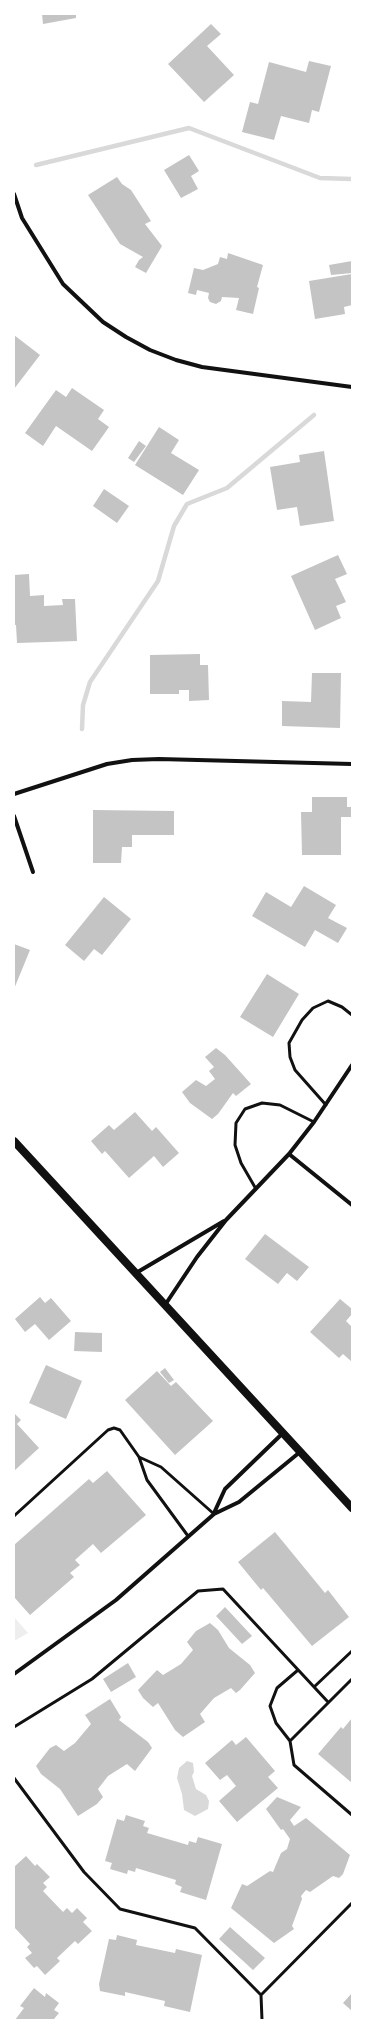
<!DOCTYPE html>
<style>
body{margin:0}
#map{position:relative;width:366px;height:2034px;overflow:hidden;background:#fff;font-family:"Alegreya Sans",sans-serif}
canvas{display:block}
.frame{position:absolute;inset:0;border:15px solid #fff;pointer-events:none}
</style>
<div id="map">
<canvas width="366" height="2034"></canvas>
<div class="frame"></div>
</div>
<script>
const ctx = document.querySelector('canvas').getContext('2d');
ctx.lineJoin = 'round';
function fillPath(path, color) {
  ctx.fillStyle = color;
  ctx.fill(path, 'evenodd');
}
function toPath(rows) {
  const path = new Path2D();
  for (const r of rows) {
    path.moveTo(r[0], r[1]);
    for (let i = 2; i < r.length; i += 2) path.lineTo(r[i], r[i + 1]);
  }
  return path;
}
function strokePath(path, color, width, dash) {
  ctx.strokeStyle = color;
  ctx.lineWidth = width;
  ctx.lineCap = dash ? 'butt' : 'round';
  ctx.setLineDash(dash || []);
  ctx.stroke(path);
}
const green = toPath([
 [14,1617,28,1633,14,1641]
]);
const water = toPath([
 [187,1761,193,1763,194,1772,192,1776,196,1789,206,1795,209,1801,208,1809,195,1816,184,1810,182,1794,177,1778,179,1768]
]);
const stream = toPath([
 [36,165,189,128,320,178,352,179],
 [82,729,83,705,90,682,158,581,174,526,187,504,227,488,314,415]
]);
const building = toPath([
 [42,14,76,14,76,18,43,24],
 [211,24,221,34,207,46,234,75,204,102,168,64],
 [309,61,331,66,319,112,312,110,309,123,281,116,274,140,242,132,250,102,258,104,269,62,306,72],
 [189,155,199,171,191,176,198,189,181,198,164,170],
 [117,177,122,184,131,190,151,221,145,224,162,246,146,273,135,267,139,260,143,257,120,244,88,195],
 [228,253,263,265,257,287,259,288,253,314,236,310,239,298,222,297,221,301,216,304,210,302,208,298,209,293,197,290,196,295,188,293,194,268,203,270,218,264,220,257,227,259],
 [352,261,352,273,331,275,329,265],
 [352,274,352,305,344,307,345,314,315,319,309,281],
 [14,335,40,355,14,389],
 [72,388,104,410,98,419,109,427,92,451,56,426,43,446,25,433,56,390,66,397],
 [159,427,179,440,171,453,199,470,183,495,135,465],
 [139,441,146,446,134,462,128,458],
 [324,451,334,521,300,526,297,507,277,510,270,467,300,462,299,455],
 [104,489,129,506,117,523,93,506],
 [338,555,347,574,335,579,346,602,336,606,341,618,315,630,291,576],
 [29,574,30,596,44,595,44,606,63,605,62,599,75,599,77,641,17,643,16,625,14,625,14,575],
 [200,654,200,665,208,665,209,700,189,701,189,690,179,690,179,694,150,694,150,655],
 [312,673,341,673,340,728,282,726,282,701,311,702],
 [312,797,347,797,347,807,352,807,352,817,341,817,341,855,302,855,301,812,312,812],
 [93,810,174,811,174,835,132,835,132,847,122,847,121,863,93,863],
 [304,886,336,905,328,918,347,928,338,943,315,930,305,947,252,916,266,892,291,907],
 [104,897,131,919,102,955,94,949,84,961,65,945],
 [14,944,30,950,14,989],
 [267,974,299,994,273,1037,240,1017],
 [216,1048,225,1055,251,1084,236,1096,233,1093,218,1114,212,1119,190,1103,182,1092,196,1080,206,1086,215,1079,209,1071,214,1067,205,1057],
 [135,1112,152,1131,156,1127,179,1153,163,1167,154,1156,129,1178,105,1151,102,1154,91,1141,109,1125,114,1130],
 [265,1234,309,1267,297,1281,287,1273,278,1284,245,1259],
 [40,1297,45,1303,51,1298,71,1321,49,1340,35,1324,25,1332,15,1319],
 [340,1299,352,1309,352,1314,346,1321,352,1327,352,1362,343,1354,339,1358,310,1332],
 [75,1332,102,1333,102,1352,74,1351],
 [46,1365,82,1381,66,1419,29,1403],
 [165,1368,174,1380,169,1383,160,1372],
 [157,1371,171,1386,176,1382,213,1421,175,1455,125,1400],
 [14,1413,21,1420,17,1424,39,1448,14,1471],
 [107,1471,146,1515,101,1553,93,1544,75,1560,80,1565,70,1573,74,1577,30,1615,14,1597,14,1545,89,1479,93,1483],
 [275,1532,325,1593,328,1590,349,1617,312,1646,263,1588,261,1590,238,1562],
 [225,1607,252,1636,242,1644,216,1616],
 [210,1623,218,1630,229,1648,250,1665,255,1673,240,1690,236,1693,231,1688,214,1698,200,1714,205,1722,183,1737,175,1730,158,1703,153,1707,143,1698,138,1690,157,1670,163,1675,181,1664,193,1650,187,1642,196,1631],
 [128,1663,136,1677,111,1692,103,1679],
 [110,1699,121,1717,119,1720,148,1742,152,1748,135,1771,127,1764,108,1776,98,1789,103,1797,97,1804,78,1816,60,1789,41,1774,36,1766,50,1748,56,1745,64,1751,75,1743,91,1724,85,1715],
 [352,1718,352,1783,318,1754,341,1727,343,1729],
 [246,1737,275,1771,268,1777,278,1788,237,1822,219,1801,236,1786,227,1775,220,1780,205,1763,232,1740,236,1745],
 [277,1797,301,1807,290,1820,294,1826,306,1818,350,1855,343,1874,339,1878,333,1876,310,1892,306,1890,301,1896,302,1899,292,1926,294,1929,274,1943,231,1908,242,1884,247,1886,270,1871,273,1872,281,1853,287,1849,290,1839,283,1829,281,1830,266,1809],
 [126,1815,145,1821,143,1826,149,1828,147,1833,188,1845,189,1841,196,1843,198,1837,222,1844,206,1900,180,1892,182,1887,175,1884,176,1880,136,1868,135,1872,128,1870,127,1874,110,1869,112,1863,105,1861,117,1819,124,1821],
 [26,1856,35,1866,37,1864,50,1877,43,1883,47,1887,43,1891,63,1912,67,1908,72,1913,77,1908,87,1918,83,1922,92,1931,78,1944,75,1941,57,1958,60,1961,45,1975,37,1966,34,1968,25,1958,32,1953,27,1947,30,1944,14,1927,14,1867],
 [230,1927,265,1958,253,1970,219,1939],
 [117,1935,137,1940,136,1945,175,1953,176,1949,202,1955,190,2012,164,2006,165,2001,125,1992,125,1996,100,1991,99,1984,109,1939,116,1940],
 [34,1988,45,1997,46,1993,59,2003,54,2010,59,2013,54,2019,56,2020,15,2020,24,2008,20,2006],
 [352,1993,352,2011,343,2003]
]);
const service = toPath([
 [326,1105,295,1070,290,1057,289,1043,302,1020,313,1008,328,1001,342,1007,352,1015],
 [256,1189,241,1163,235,1145,236,1123,245,1109,262,1103,280,1105,314,1122],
 [14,1516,108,1430,114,1428,120,1430,139,1457],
 [188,1536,147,1480,139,1457,161,1467,214,1514],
 [352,1679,290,1741,294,1765,352,1815],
 [314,1687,352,1651],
 [14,1727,92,1679,198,1591,223,1589,328,1702],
 [290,1741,276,1723,270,1706,277,1688,298,1670],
 [14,1778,84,1872,120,1909,195,1928,261,1995],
 [262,2020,261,1995,352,1903]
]);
const minor = toPath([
 [14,194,22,218,63,284,103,322,126,337,150,350,176,360,202,367,352,387],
 [14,794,107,764,132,760,159,759,352,764],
 [14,816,33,872],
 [289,1154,352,1205],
 [136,1273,224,1221],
 [165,1305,197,1257,226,1220,289,1154,314,1122,352,1065],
 [214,1513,225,1489,283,1433],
 [14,1674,116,1600,214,1514,239,1502,300,1452]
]);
const secondary = toPath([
 [14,1141,352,1508]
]);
fillPath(green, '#eee');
fillPath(water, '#d9d9d9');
strokePath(stream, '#d9d9d9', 4.5);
fillPath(building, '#c4c4c4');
strokePath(service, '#111', 3);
strokePath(minor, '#111', 4);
strokePath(secondary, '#111', 8);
</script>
